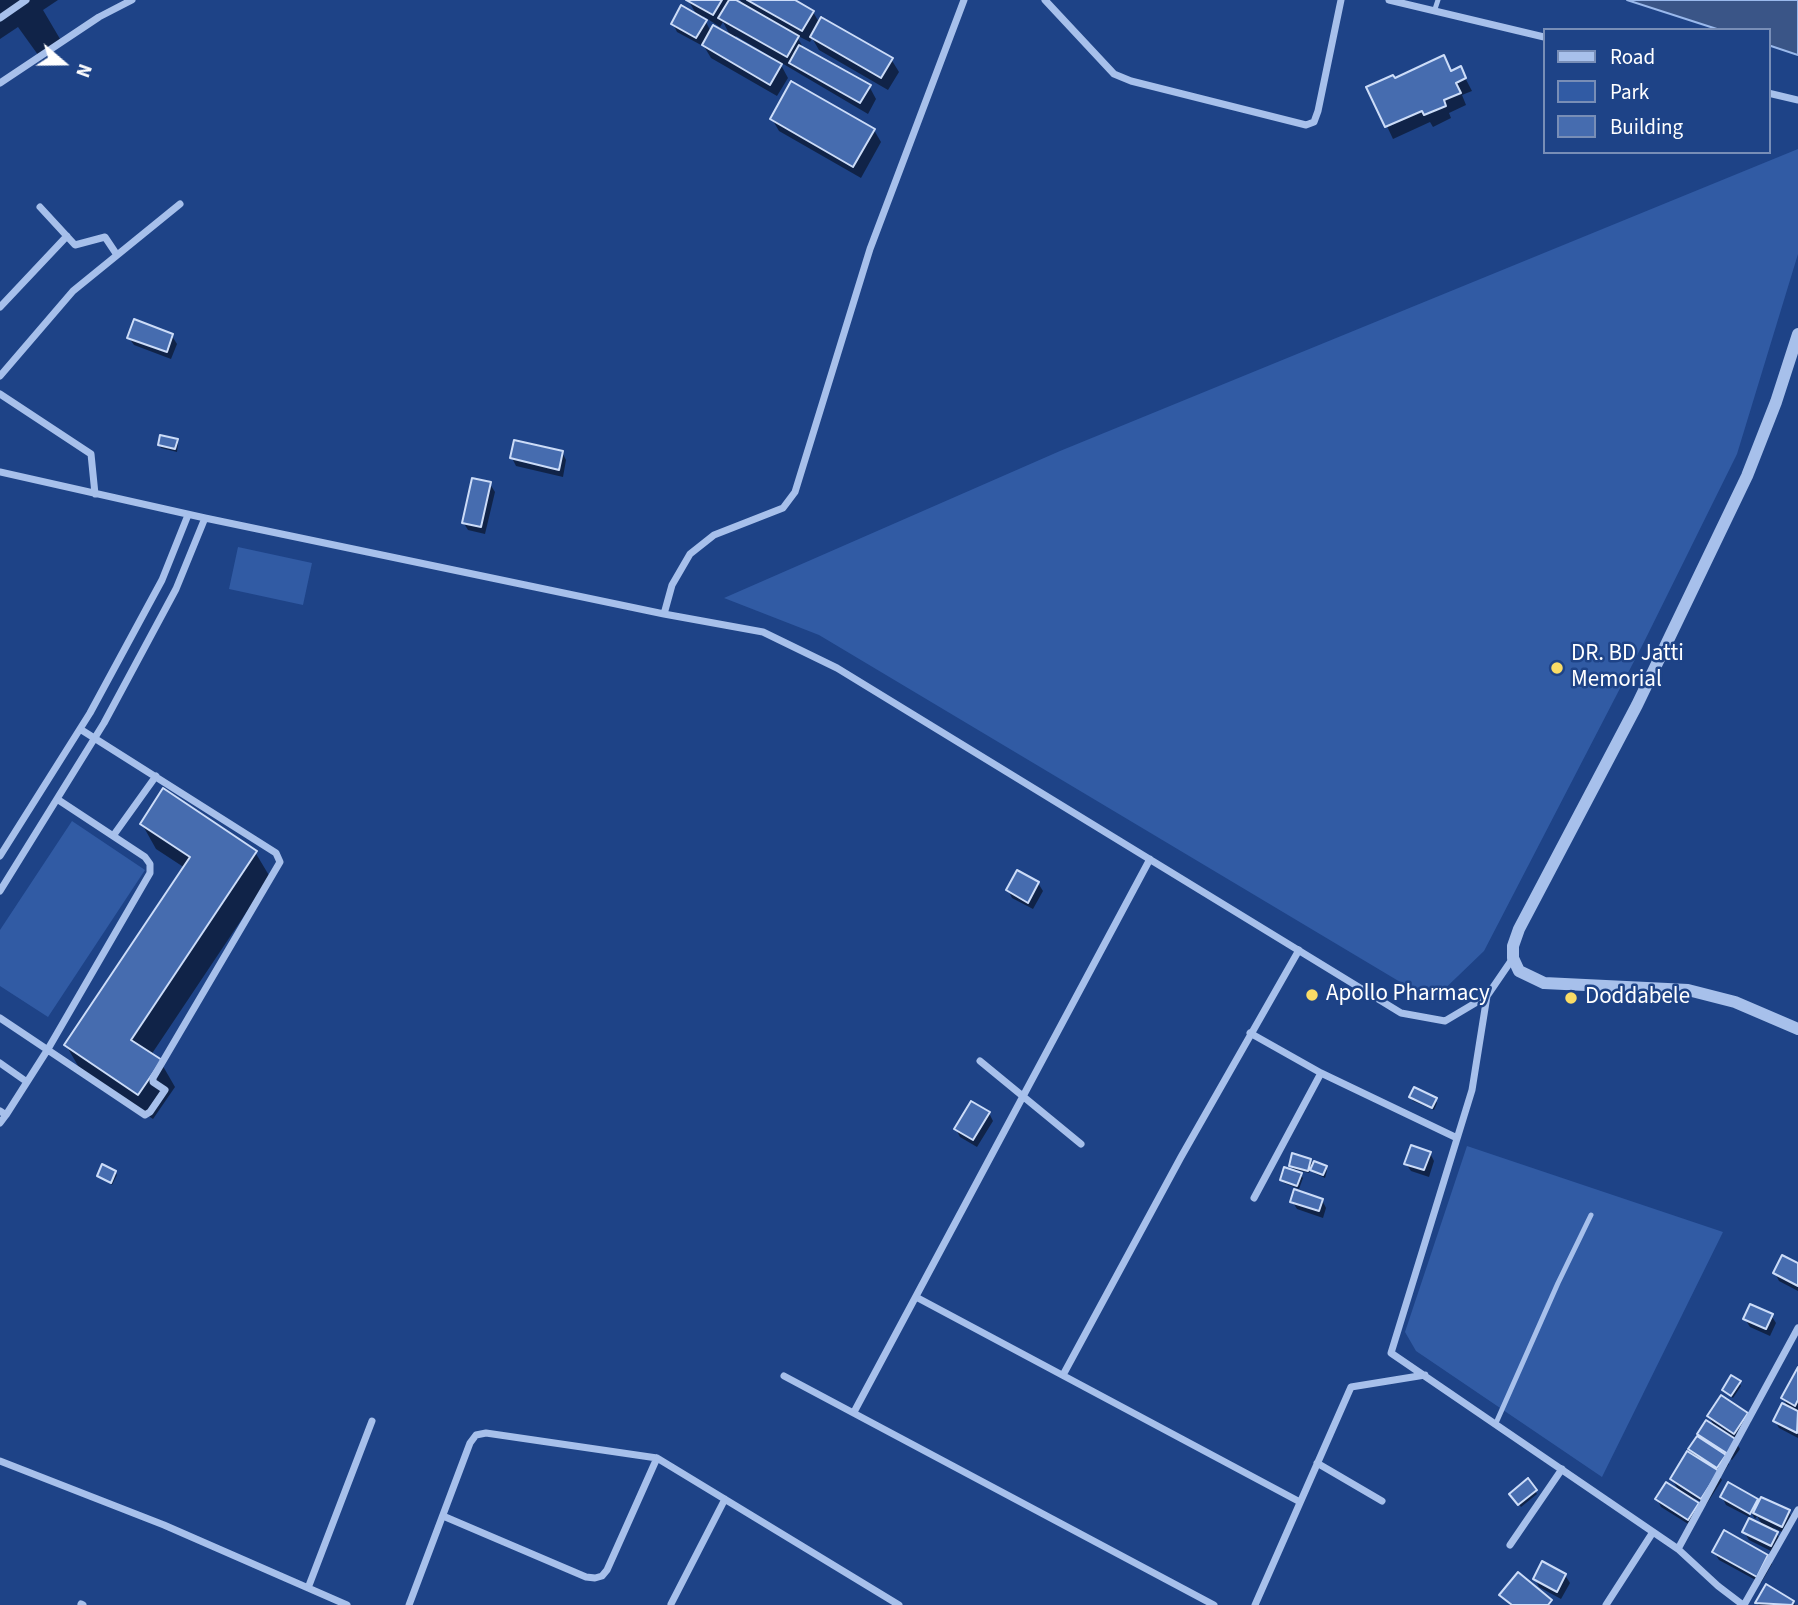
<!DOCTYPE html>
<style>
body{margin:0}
#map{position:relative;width:1798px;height:1605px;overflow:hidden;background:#1e4387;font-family:"Source Sans 3",sans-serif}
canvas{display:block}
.legend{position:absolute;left:1543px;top:28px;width:228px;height:126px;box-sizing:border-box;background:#1e4387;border:2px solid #788eb7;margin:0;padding:9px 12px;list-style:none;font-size:21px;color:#fff}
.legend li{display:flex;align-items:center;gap:14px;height:35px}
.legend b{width:35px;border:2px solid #788eb7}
.north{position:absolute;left:28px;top:28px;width:70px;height:70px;-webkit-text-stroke:5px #1e4387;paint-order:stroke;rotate:110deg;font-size:19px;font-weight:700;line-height:28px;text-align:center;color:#fff}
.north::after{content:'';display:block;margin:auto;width:24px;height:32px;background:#fff;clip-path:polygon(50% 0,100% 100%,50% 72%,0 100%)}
</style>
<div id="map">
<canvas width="1798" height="1605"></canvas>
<ul class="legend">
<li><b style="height:9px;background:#a7c0eb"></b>Road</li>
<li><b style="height:19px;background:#315ba4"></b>Park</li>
<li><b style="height:19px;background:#466caf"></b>Building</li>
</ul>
<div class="north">N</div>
</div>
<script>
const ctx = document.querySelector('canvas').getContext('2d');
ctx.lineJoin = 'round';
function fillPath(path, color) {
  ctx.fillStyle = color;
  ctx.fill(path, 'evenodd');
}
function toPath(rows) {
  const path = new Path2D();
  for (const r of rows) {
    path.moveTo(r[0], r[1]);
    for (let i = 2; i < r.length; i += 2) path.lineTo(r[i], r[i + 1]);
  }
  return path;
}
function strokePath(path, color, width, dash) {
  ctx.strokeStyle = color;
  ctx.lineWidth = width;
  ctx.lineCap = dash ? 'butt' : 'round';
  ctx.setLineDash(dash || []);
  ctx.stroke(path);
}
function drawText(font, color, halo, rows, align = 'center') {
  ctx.font = font + ' "Source Sans 3",sans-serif';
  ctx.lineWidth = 5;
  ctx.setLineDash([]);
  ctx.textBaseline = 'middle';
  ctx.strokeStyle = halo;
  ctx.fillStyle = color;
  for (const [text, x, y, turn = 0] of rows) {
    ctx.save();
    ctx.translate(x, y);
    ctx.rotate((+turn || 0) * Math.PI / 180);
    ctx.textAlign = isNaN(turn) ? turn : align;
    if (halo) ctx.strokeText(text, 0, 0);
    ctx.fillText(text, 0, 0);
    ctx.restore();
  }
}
const green = toPath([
 [1798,149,1798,254,1737,454,1644,642,1484,951,1432,1001,819,635,724,598,1060,451],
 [238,547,312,563,303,605,229,589],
 [72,821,145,870,48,1017,0,986,0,930],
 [1467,1146,1723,1232,1602,1477,1416,1351,1405,1332]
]);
const water = toPath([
 [1627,0,1798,0,1798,55,1768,45,1768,30,1720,30,1627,0]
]);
const shadow = toPath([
 [0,0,58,0,43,10,63,44,41,59,18,27,0,39],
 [688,0,735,0,744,7,740,0,792,0,813,12,820,24,891,59,899,72,888,90,819,50,812,38,810,42,796,35,804,49,869,86,876,99,868,114,736,36,735,39,781,65,788,78,777,96,711,58,702,43,701,45,677,32,673,24,698,17],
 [703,16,720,27,723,22,731,37,711,32],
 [1460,68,1472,91,1462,95,1466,105,1449,113,1451,118,1433,127,1430,122,1393,139,1369,88,1394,80,1451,72],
 [772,119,874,130,881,142,861,178,779,131],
 [172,336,177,344,171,359,134,345,129,338],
 [176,441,178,444,177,452,161,448,159,445],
 [562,452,566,460,563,477,516,466,512,458],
 [490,484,495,492,485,534,468,530,463,522],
 [142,824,255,852,270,877,151,1055,160,1061,175,1087,153,1119,81,1071,66,1045,185,868,156,849],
 [1038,883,1043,891,1033,909,1012,898,1008,890],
 [1411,1097,1435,1100,1437,1103,1434,1110,1413,1101],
 [989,1113,993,1121,977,1147,960,1137,956,1129],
 [1430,1153,1434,1161,1429,1177,1411,1171,1406,1164],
 [1310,1160,1314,1167,1326,1167,1327,1171,1325,1178,1314,1173,1311,1167,1309,1173,1293,1169,1291,1166],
 [115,1172,117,1175,112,1185,99,1176],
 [1301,1175,1303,1178,1299,1189,1284,1183,1282,1180],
 [1322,1200,1326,1208,1323,1218,1297,1209,1292,1201],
 [1798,1265,1798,1291,1779,1281,1775,1273],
 [1771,1315,1776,1323,1770,1336,1750,1327,1745,1319],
 [1798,1371,1798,1438,1779,1428,1775,1421,1789,1409,1783,1398],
 [1739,1382,1741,1386,1733,1398,1726,1393,1724,1390],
 [1747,1414,1751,1422,1739,1441,1733,1437,1740,1449,1732,1460,1724,1455,1729,1464,1722,1475,1716,1471,1722,1480,1706,1505,1694,1498,1702,1512,1693,1527,1661,1507,1657,1499,1680,1493,1672,1479,1696,1459,1690,1449,1704,1443,1699,1434,1715,1428,1709,1416],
 [1535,1491,1537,1494,1521,1507,1513,1497],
 [1722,1497,1757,1501,1759,1505,1789,1512,1793,1520,1786,1534,1774,1528,1781,1541,1775,1553,1749,1540,1744,1532,1751,1519,1763,1526,1757,1516,1755,1519,1747,1505,1744,1507,1751,1518,1726,1505],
 [1714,1552,1767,1556,1772,1564,1761,1583,1719,1560],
 [1565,1575,1570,1583,1561,1599,1539,1587,1535,1579],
 [1767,1587,1793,1602,1795,1605,1758,1605]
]);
const building = toPath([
 [686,0,722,0,713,15,686,0],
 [729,0,736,0,799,36,787,57,718,18,729,0],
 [747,0,795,0,814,11,802,31,747,0],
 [681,5,707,20,696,38,671,24,681,5],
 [821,17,893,58,881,78,810,37,821,17],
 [713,25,782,64,770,85,702,45,713,25],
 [799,45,871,85,860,103,789,63,799,45],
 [1444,55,1451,71,1461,66,1466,78,1456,83,1461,93,1444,100,1446,106,1424,115,1422,111,1385,127,1366,87,1393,75,1395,78,1444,55],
 [791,81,875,129,853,167,770,119,791,81],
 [134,319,173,334,167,352,127,338,134,319],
 [160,435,178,439,175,449,158,445,160,435],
 [514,440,563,451,559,470,510,458,514,440],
 [472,478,491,482,481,527,462,523,472,478],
 [163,788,257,851,131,1040,162,1060,138,1095,64,1045,190,857,140,824,163,788],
 [1017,870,1039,882,1028,903,1006,890,1017,870],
 [1414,1087,1437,1098,1432,1108,1409,1097,1414,1087],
 [971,1101,990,1112,973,1140,954,1129,971,1101],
 [1411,1145,1431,1152,1424,1170,1404,1164,1411,1145],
 [1292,1153,1311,1159,1308,1171,1289,1166,1292,1153],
 [1314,1161,1327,1166,1323,1175,1310,1170,1314,1161],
 [102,1164,116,1171,111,1183,97,1176,102,1164],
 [1284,1167,1302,1173,1297,1186,1280,1180,1284,1167],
 [1294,1189,1323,1199,1319,1211,1290,1202,1294,1189],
 [1782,1255,1798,1263,1798,1286,1773,1273,1782,1255],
 [1750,1304,1773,1314,1766,1329,1743,1319,1750,1304],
 [1798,1367,1798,1400,1795,1406,1781,1398,1798,1367],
 [1731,1375,1741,1381,1731,1396,1722,1390,1731,1375],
 [1721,1395,1748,1413,1734,1434,1707,1416,1721,1395],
 [1782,1403,1798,1411,1797,1433,1773,1421,1782,1403],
 [1706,1420,1737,1440,1728,1454,1697,1434,1706,1420],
 [1697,1436,1726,1455,1717,1468,1688,1449,1697,1436],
 [1687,1451,1719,1471,1701,1499,1670,1479,1687,1451],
 [1528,1478,1537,1490,1518,1505,1509,1494,1528,1478],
 [1666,1482,1699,1503,1688,1520,1655,1499,1666,1482],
 [1728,1482,1758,1499,1750,1514,1720,1497,1728,1482],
 [1761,1497,1790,1510,1782,1527,1753,1513,1761,1497],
 [1749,1518,1778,1532,1771,1546,1742,1532,1749,1518],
 [1724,1530,1768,1555,1757,1577,1712,1552,1724,1530],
 [1542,1561,1566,1574,1557,1592,1533,1579,1542,1561],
 [1518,1572,1552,1600,1548,1605,1512,1605,1499,1595,1518,1572],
 [1766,1584,1794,1601,1792,1605,1755,1603,1766,1584]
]);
const service = toPath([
 [1435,9,1438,0],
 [1496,1423,1558,1283,1591,1215]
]);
const minor = toPath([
 [1045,0,1114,74,1131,81,1306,125,1314,122,1318,111,1341,0],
 [1389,0,1544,37],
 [0,18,26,0],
 [0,83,99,17,132,0],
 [1768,93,1798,100],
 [40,207,75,245,105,237,117,255],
 [0,307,67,236],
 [0,376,73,291,180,204],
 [0,394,91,454,95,494],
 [0,472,205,518,664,614,763,632,837,668,1401,1013,1445,1021,1487,996,1513,958],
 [664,614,672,585,690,554,714,535,783,508,795,492,870,249,964,0],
 [113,836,156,776],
 [0,856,90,713,162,580,188,515],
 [0,891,104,723,176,589,205,518],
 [1487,996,1472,1090,1391,1353,1678,1549,1718,1586,1743,1605],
 [0,1018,145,1115,150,1112,165,1090,153,1082,153,1078,280,862,276,853,80,729],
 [1250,1033,1321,1073,1457,1138],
 [980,1061,1081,1144],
 [0,1063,27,1082],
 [0,1111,6,1115,0,1123],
 [6,1115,48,1049,150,873,150,864,145,857,57,799],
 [1254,1198,1321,1073],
 [916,1297,1300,1502],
 [1063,1375,1181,1157,1299,950],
 [784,1376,1214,1605],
 [854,1412,1150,859],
 [0,1461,164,1525,347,1605],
 [1317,1463,1382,1501],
 [443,1516,586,1577,595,1578,602,1576,607,1570,657,1458],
 [1510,1545,1562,1469],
 [1678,1549,1798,1328],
 [308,1588,372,1421],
 [81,1604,83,1605],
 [671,1604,725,1499],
 [409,1605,470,1443,476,1435,486,1433,657,1458,899,1605],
 [1255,1605,1351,1387,1425,1375],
 [1606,1605,1653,1532],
 [1744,1605,1798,1510]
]);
const tertiary = toPath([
 [1798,334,1776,402,1747,476,1637,705,1519,929,1513,946,1513,958,1519,971,1544,983,1688,990,1735,1002,1798,1029]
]);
const markers = [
 [1557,668,7,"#fadc66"],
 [1312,995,7,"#fadc66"],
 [1571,998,7,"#fadc66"]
];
const poiNames = [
 ["DR. BD Jatti",1571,655],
 ["Memorial",1571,681],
 ["Apollo Pharmacy",1326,995],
 ["Doddabele",1585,998]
];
fillPath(green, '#315ba4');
fillPath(water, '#3a5587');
strokePath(water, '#9ab9ec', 2);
fillPath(shadow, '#0007');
fillPath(building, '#466caf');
strokePath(building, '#ccdcf8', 2);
strokePath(service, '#a7c0eb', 5);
strokePath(minor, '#a7c0eb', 7);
strokePath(tertiary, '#a7c0eb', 12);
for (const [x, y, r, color] of markers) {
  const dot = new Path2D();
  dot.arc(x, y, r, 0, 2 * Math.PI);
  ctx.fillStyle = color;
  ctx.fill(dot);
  strokePath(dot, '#1e4387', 2.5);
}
drawText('23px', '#fff', '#1e4387', poiNames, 'left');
</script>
